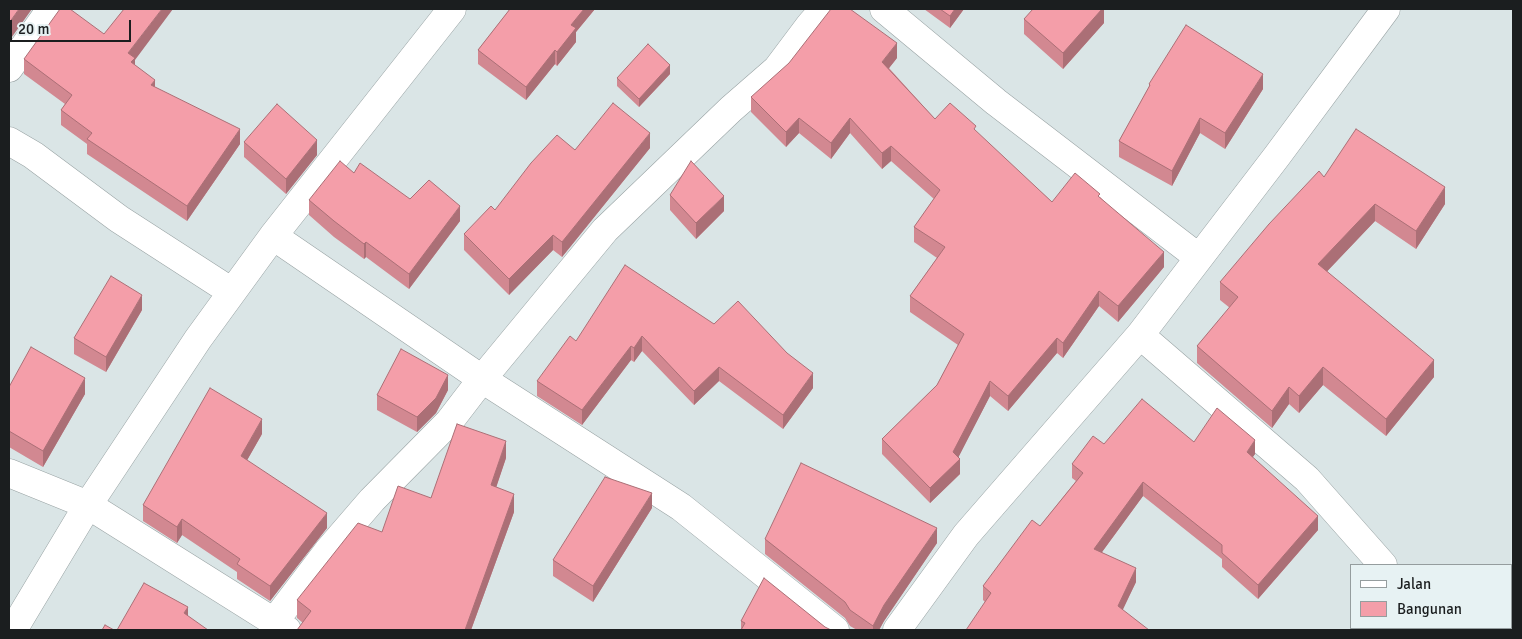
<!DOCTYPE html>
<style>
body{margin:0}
#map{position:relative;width:1522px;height:639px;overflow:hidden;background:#dae5e6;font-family:Signika,sans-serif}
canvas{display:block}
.frame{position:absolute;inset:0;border:10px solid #1b1e1f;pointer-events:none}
.legend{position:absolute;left:1350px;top:564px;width:162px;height:65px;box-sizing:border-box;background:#e7f2f3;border:1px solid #959d9e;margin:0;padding:6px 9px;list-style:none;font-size:15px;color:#1b1e1f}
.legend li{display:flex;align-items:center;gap:10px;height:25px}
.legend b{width:25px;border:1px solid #959d9e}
.scale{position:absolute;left:10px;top:20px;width:121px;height:22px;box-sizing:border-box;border:2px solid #1b1e1f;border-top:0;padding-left:6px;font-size:15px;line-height:18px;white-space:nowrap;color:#1b1e1f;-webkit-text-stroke:4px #e7f2f3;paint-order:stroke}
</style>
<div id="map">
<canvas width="1522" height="639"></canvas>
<div class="frame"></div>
<ul class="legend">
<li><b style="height:6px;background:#fff"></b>Jalan</li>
<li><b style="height:14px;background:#f49ea9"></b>Bangunan</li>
</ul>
<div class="scale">20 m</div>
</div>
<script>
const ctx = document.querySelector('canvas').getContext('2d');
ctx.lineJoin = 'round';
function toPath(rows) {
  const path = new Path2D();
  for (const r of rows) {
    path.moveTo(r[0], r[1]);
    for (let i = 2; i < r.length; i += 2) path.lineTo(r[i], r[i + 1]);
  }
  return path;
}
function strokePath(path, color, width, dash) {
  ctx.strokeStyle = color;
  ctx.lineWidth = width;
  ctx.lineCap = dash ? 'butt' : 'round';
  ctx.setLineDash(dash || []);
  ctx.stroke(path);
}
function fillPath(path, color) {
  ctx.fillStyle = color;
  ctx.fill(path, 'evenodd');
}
const street = toPath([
 [884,9,996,102,1198,257],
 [9,68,51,9],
 [9,141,33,155,119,219,232,292],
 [273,236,482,379,681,507,835,630],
 [1140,335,1307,479,1383,565],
 [9,473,88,505,287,630],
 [274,622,328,551,372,500,449,422,482,379,605,230,731,109,777,69,810,25,824,9],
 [1438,628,1440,630],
 [13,630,88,505,198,339,273,236,452,9],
 [897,630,966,535,1140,335,1277,156,1386,9]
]);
const wall = toPath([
 [510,9,595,9,576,32,576,42,557,66,555,64,526,100,478,64,478,50],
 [924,9,964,9,950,28],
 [1104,9,1104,23,1063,69,1024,34,1024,19],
 [897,58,889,68,935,119,976,132,1052,202,1100,197,1164,267,1118,322,1099,306,1063,358,1057,353,1008,411,990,396,958,457,960,474,930,503,882,454,882,439,937,385,958,345,910,312,910,296,937,258,914,242,914,227,934,199,891,161,882,169,850,133,831,159,799,133,786,147,751,112,751,97],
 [24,59,135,60,135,65,155,87,240,144,187,221,87,154,87,144,61,125,61,110,65,104,24,74],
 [670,74,639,107,617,86,617,78],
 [1149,84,1263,89,1225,149,1200,133,1172,186,1119,157,1119,141,1149,87],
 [244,142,317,155,286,194,244,157],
 [650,148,562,257,553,250,509,295,464,250,464,234,495,210,575,150],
 [354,173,410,199,460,221,409,289,366,257,364,259,334,237,309,215,309,200],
 [1324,177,1445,204,1416,249,1375,221,1327,271,1434,377,1386,436,1323,385,1299,413,1289,404,1272,428,1197,363,1197,346,1230,308,1220,300,1220,282],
 [670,195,724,211,696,239,670,210],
 [142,310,106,372,74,354,74,338],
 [714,324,813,388,783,429,719,381,694,405,642,351,634,362,631,360,582,425,537,396,537,381,576,341],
 [9,387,85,394,43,467,9,447],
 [448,390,436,413,417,432,377,410,377,395],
 [262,434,247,460,327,528,270,601,237,579,237,572,182,535,177,543,143,521,143,505],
 [1194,442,1255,454,1252,457,1318,530,1258,599,1222,567,1222,559,1143,496,1102,552,1136,582,1122,610,985,602,983,600,983,586,1040,526,1076,481,1072,478,1072,464,1104,444],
 [506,458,496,487,514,512,471,630,297,630,303,623,297,618,297,600,382,532,431,498],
 [652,508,593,602,553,576,553,560],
 [765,539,937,543,884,621,879,630,857,630,850,626,845,618,765,554],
 [741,621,825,627,741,629]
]);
const shadedWall = toPath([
 [19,9,32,9,9,41,9,23],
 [162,9,173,9,135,60,135,73,128,53],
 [584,9,595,9,576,32,576,42,557,66,557,52,571,25],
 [955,9,964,9,950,28,950,16],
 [1102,9,1104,9,1104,23,1063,69,1063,53],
 [897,43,897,58,882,77,882,62],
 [555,50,555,64,526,100,526,87],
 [670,65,670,74,639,107,639,99],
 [1263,74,1263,89,1225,149,1225,133],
 [155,80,155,94,151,85],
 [799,118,799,133,786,147,786,132],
 [850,118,850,133,831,159,831,143],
 [1200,118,1200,133,1172,186,1172,171],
 [240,129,240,144,187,221,187,206],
 [650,133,650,148,562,257,562,242],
 [317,140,317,155,286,194,286,179],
 [891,146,891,161,882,169,882,153],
 [1445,187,1445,204,1416,249,1416,231],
 [724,196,724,211,696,239,696,223],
 [1375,204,1375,221,1318,281,1318,264],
 [460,206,460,221,409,289,409,274],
 [553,235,553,250,509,295,509,279],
 [366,242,366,257,364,259,364,244],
 [1164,252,1164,267,1118,322,1118,306],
 [1099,291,1099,306,1063,358,1063,343],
 [142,295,142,310,106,372,106,357],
 [642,336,642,351,634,362,634,348],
 [1057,338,1057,353,1008,411,1008,396],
 [631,346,631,360,582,425,582,410],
 [1434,360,1434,377,1386,436,1386,419],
 [719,367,719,381,694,405,694,391],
 [1323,367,1323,385,1299,413,1299,396],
 [813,373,813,388,783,429,783,415],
 [448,375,448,390,436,413,417,432,417,417],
 [85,378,85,394,43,467,43,451],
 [990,381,990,396,955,464,960,459,960,474,930,503,930,488,953,452],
 [1289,387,1289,404,1272,428,1272,411],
 [262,419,262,434,241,471,241,456],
 [1255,440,1255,454,1247,466,1247,452],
 [506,441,506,458,491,503,491,485],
 [1143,482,1143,496,1094,563,1094,549],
 [652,493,652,508,593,602,593,586],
 [514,494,514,512,471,630,465,630],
 [327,513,327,528,270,601,270,586],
 [1318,516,1318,530,1258,599,1258,585],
 [182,519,182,535,177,543,177,527],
 [937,528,937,543,884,621,879,630,873,630,873,626,884,605],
 [1136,568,1136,582,1118,620,1118,606],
 [188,607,188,625,184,613]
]);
const building = toPath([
 [9,9,19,9,9,23,9,9],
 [60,9,70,9,104,34,124,9,162,9,128,53,135,58,131,62,155,80,151,85,240,129,187,206,87,139,92,133,61,110,72,95,24,59,60,9],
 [510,9,584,9,571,25,576,28,557,52,555,50,526,87,478,50,510,9],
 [831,9,850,9,897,43,882,62,935,119,950,103,976,126,974,129,1052,202,1075,173,1100,194,1098,196,1164,252,1118,306,1099,291,1063,343,1057,338,1008,396,990,381,953,452,960,459,930,488,882,439,937,385,964,334,910,296,945,247,914,227,940,190,891,146,882,153,850,118,831,143,799,118,786,132,751,97,789,63,831,9],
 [940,9,955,9,950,16,940,9],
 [1033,9,1102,9,1063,53,1024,19,1033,9],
 [1186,25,1263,74,1225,133,1200,118,1172,171,1119,141,1150,85,1149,84,1186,25],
 [648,44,670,65,639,99,617,78,648,44],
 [613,103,650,133,562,242,553,235,509,279,464,234,491,206,495,210,531,163,557,135,575,150,613,103],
 [277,104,317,140,286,179,244,142,277,104],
 [1356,129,1445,187,1416,231,1375,204,1318,264,1434,360,1386,419,1323,367,1299,396,1289,387,1272,411,1197,346,1238,297,1220,282,1269,224,1319,171,1324,177,1356,129],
 [340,161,354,173,360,163,410,199,429,180,460,206,409,274,366,242,364,244,334,221,309,200,340,161],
 [691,161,724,196,696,223,670,195,691,161],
 [625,265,714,324,738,301,787,353,813,373,783,415,719,367,694,391,642,336,634,348,631,346,582,410,537,381,570,336,576,341,625,265],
 [111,276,142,295,106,357,74,338,111,276],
 [31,347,85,378,43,451,9,431,9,387,31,347],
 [401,349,448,375,436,398,417,417,377,395,401,349],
 [210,388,262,419,241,456,327,513,270,586,237,564,240,559,182,519,177,527,143,505,210,388],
 [1142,399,1194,442,1217,408,1255,440,1247,452,1318,516,1258,585,1222,553,1222,545,1143,482,1094,549,1136,568,1118,606,1149,630,966,630,991,593,983,586,1032,520,1040,526,1083,473,1072,464,1093,436,1104,444,1142,399],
 [457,424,506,441,491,485,514,494,465,630,297,630,311,611,297,600,358,523,382,532,398,486,431,498,457,424],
 [801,463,937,528,884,605,873,626,850,610,845,602,765,539,801,463],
 [605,477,652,493,593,586,553,560,605,477],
 [764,578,825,627,831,630,741,630,745,623,741,621,764,578],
 [144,583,188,607,184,613,208,630,117,630,144,583],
 [105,625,114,630,102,630,105,625],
 [1389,628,1417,628,1419,630,1386,630,1389,628]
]);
strokePath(street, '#99a3a4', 29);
strokePath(street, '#fff', 28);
fillPath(wall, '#d28891');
fillPath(shadedWall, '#ab6f76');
fillPath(building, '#f49ea9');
strokePath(building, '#ab6f76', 1);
</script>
